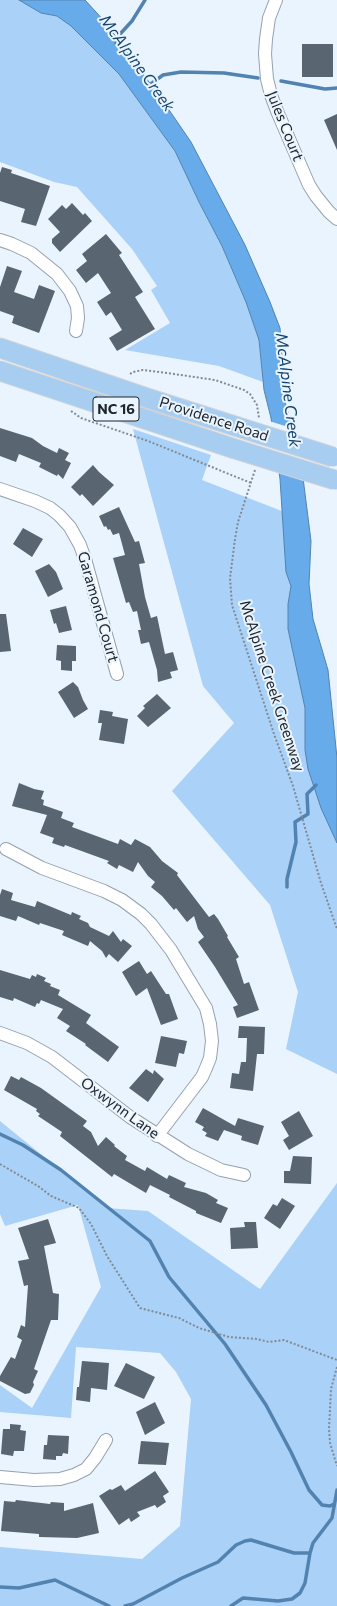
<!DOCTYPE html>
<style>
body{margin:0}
canvas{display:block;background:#e9f4ff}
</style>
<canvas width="337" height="1606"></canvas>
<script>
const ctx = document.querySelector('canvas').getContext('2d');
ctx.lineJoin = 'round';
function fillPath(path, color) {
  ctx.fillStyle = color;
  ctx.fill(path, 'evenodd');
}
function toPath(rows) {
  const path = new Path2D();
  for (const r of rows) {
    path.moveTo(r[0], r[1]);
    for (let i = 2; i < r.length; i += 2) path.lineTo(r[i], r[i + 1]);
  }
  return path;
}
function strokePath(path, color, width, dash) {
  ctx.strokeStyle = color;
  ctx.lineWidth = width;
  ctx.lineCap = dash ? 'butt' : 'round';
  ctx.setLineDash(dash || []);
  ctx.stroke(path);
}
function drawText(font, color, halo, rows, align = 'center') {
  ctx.font = font + ' Commissioner,sans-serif';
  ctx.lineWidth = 4;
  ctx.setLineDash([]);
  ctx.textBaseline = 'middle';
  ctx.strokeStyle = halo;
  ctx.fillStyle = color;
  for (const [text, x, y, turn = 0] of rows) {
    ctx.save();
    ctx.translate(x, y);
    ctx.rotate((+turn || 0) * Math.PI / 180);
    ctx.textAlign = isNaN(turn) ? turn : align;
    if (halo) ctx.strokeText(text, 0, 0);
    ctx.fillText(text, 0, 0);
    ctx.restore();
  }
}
const green = toPath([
 [0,0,19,0,41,13,57,16,71,26,119,74,175,151,199,202,222,246,246,302,259,340,263,382,219,366,125,350,170,323,151,290,157,286,132,249,77,187,54,182,0,162],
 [133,429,211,455,202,480,292,515,337,813,337,1074,286,1049,298,992,270,905,172,791,234,723,203,686],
 [0,1121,107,1208,148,1211,260,1289,337,1183,337,1606,0,1606,0,1547,142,1559,180,1526,191,1399,176,1372,160,1353,76,1347,71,1418,0,1412,0,1385,32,1408,101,1287,78,1205,5,1226,0,1214]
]);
const water = toPath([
 [19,0,85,0,106,23,165,104,191,142,245,245,270,302,280,328,285,402,300,454,311,541,309,584,313,619,328,670,337,758,337,843,321,808,308,769,305,750,305,708,288,629,288,604,291,586,286,572,280,479,271,418,264,390,259,340,246,302,222,246,199,202,175,151,119,74,71,26,57,16,41,13,19,0]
]);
const pier = toPath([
 [269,421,295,429,302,454,305,480,277,471]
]);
const stream = toPath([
 [116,43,121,33,132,21,145,0],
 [281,81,325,89,337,88],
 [148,86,163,75,181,72,224,73,258,78],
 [287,887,287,879,296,842,295,822,308,814,307,794,316,785],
 [0,1134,23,1145,61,1170,150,1241,169,1277,225,1344,266,1405,291,1452,309,1490,322,1505,330,1506,334,1504],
 [0,1587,19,1588,55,1580,109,1606],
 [125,1606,133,1604,182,1578,218,1562,236,1545,245,1541,251,1540,294,1553,310,1553],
 [231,1606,243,1598,278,1601,292,1599,300,1593,305,1583,310,1553,313,1543,332,1518,337,1490]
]);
const building = toPath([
 [302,44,333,44,333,77,302,77],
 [337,114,337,150,324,120],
 [2,167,12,170,11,173,50,186,36,226,21,222,25,209,0,201,0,173],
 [72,203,83,215,85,213,92,221,60,252,52,243,52,239,60,232,48,219,62,205,66,209],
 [106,234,122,253,119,255,143,292,135,297,155,329,117,351,109,338,122,330,111,312,106,316,97,302,111,293,98,273,86,283,76,270,87,261,82,254],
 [7,266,22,271,14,292,34,299,39,285,55,291,39,333,12,323,14,316,0,311,0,287],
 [0,428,32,438,43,446,57,453,59,448,69,453,65,460,71,463,63,479,58,474,57,476,39,467,41,463,19,454,16,462,0,456],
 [93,465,99,472,114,485,93,506,82,494,80,496,71,487],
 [119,507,135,542,139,541,145,563,139,564,145,597,151,618,157,616,165,654,173,652,178,670,170,672,172,678,158,682,157,670,149,642,141,644,138,630,141,630,137,611,133,612,129,602,126,603,113,558,125,555,119,533,113,535,110,529,108,530,106,526,104,527,99,516],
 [23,528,43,539,32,557,13,544],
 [49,564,56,572,63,589,48,597,35,571],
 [66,606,72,630,59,633,56,623,54,624,50,610],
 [0,614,6,614,11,651,0,652],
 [57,645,76,646,76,661,72,661,72,671,61,670,61,661,56,660],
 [73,682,78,687,83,700,88,709,74,718,58,692],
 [157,694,171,708,148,727,137,716,145,708,143,706],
 [100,710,113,712,112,716,128,719,124,744,99,740,102,723,98,723],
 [19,783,34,789,44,791,41,799,44,800,43,805,63,812,61,818,74,823,72,827,118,844,120,839,131,845,135,839,150,847,162,861,178,873,177,875,209,917,214,914,218,919,228,936,227,937,239,957,236,959,244,984,249,982,259,1010,237,1018,233,1007,238,1005,215,967,198,942,204,937,198,929,194,916,187,922,176,908,174,910,162,896,151,887,155,882,148,876,138,862,133,872,119,865,117,869,107,863,109,861,65,845,64,847,52,843,54,838,40,833,47,815,12,806],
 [2,889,13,893,11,900,35,907,37,901,71,915,72,912,81,916,79,919,88,923,90,927,109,936,113,931,121,942,123,939,132,946,118,962,109,954,106,958,102,951,90,941,88,946,62,935,64,931,40,923,39,925,18,916,16,921,0,916,0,895],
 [139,961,147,974,151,971,166,994,169,994,178,1019,161,1025,147,988,136,996,122,972],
 [0,970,30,979,32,975,36,977,37,974,46,978,44,981,51,984,50,986,60,990,58,995,91,1015,86,1023,119,1047,108,1062,85,1045,86,1044,66,1031,70,1026,57,1018,63,1009,41,1000,39,1004,37,1003,35,1007,14,998,13,1001,0,997],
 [239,1026,265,1027,264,1054,257,1054,253,1091,230,1088,232,1073,239,1074,241,1062,246,1062,247,1038,238,1038],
 [161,1036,187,1041,184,1054,179,1053,176,1067,155,1063],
 [146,1069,153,1074,154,1070,164,1079,148,1102,129,1088],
 [11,1076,19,1080,21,1077,41,1088,87,1121,83,1126,91,1132,98,1146,106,1137,115,1145,114,1146,127,1156,125,1160,145,1171,147,1167,167,1179,169,1175,186,1183,184,1187,206,1193,218,1200,216,1203,228,1208,221,1223,196,1213,196,1211,169,1197,170,1195,150,1185,146,1193,114,1174,112,1177,60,1136,62,1132,38,1116,40,1114,36,1111,37,1109,4,1090],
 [203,1108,235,1126,238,1118,264,1126,258,1145,241,1140,242,1136,224,1130,218,1141,205,1136,207,1133,202,1130,204,1127,195,1122],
 [299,1111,313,1136,289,1150,283,1140,289,1136,281,1122],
 [293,1156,312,1157,311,1184,284,1183,284,1171,290,1171],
 [282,1198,295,1206,280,1229,264,1218,273,1204,277,1206],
 [48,1219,56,1243,44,1246,53,1293,59,1294,58,1320,51,1320,34,1369,38,1371,33,1382,34,1385,30,1393,25,1394,0,1381,0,1376,11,1357,15,1359,22,1340,17,1337,21,1325,25,1327,28,1285,24,1286,18,1261,29,1259,18,1228],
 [244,1222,256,1222,258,1248,231,1249,230,1228,245,1227],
 [82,1361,109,1363,107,1390,91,1388,90,1402,76,1400,77,1387,79,1387],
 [126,1363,155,1377,144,1399,114,1386],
 [155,1402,165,1423,145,1435,136,1412],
 [10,1424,21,1425,20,1430,26,1431,24,1451,14,1451,13,1456,1,1454,3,1429,10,1429],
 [48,1435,69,1436,68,1454,63,1453,62,1456,56,1456,56,1460,43,1459,44,1445,47,1445],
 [141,1441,169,1443,166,1465,138,1464],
 [155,1471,169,1492,163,1496,166,1502,157,1508,155,1505,137,1512,140,1516,131,1522,129,1518,119,1525,99,1496,110,1489,112,1490,121,1485,125,1491],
 [16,1500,50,1504,51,1502,64,1503,64,1511,93,1503,99,1533,77,1538,39,1537,39,1534,1,1531,4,1501,15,1502]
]);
const path = toPath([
 [130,374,133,372,143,370,174,374,215,380,244,390,250,394,257,405,259,418],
 [71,411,81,418,148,441,251,483],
 [255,470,238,522,235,539,230,578,232,605,274,734,293,786,321,883,337,929],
 [0,1164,38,1186,51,1196,79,1208,91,1224,107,1256,140,1308,179,1318,199,1328,229,1337,257,1339,269,1342,284,1340,337,1360],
 [337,1367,331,1389,329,1429,330,1443,337,1466]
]);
const minor = toPath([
 [276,0,269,18,266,39,265,54,267,79,271,95,277,111,309,185,316,196,329,212,337,219],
 [0,240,12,244,31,253,57,274,70,291,77,306,78,318,76,331],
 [0,489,35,501,50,508,59,515,70,527,80,545,85,559,117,674],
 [6,849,42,868,104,891,122,900,141,914,151,924,171,950,206,1008,210,1024,212,1041,210,1058,206,1068,202,1077,157,1136],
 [0,1033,27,1043,52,1057,130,1117,188,1154,221,1170,244,1175],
 [0,1477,34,1480,60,1479,74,1475,86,1469,95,1458,106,1440]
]);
const primary = toPath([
 [0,348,147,398,235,426],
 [0,371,232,448]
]);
const primaryBridge = toPath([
 [235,426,333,457],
 [232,448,335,480]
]);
const shields = [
 [116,409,46]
];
const shieldNames = [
 ["NC 16",116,409]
];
const streetNames = [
 ["Jules Court",285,126,68],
 ["Providence Road",214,419,18],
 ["Garamond Court",98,607,74],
 ["McAlpine Creek Greenway",272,686,72],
 ["Oxwynn Lane",120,1108,36]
];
const waterNames = [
 ["McAlpine Creek",137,63,54],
 ["McAlpine Creek",288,390,83]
];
fillPath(green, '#aad1f8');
fillPath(water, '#68abea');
strokePath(water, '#5283b0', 1);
fillPath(pier, '#e9f4ff');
strokePath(stream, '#5283b0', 3.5);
fillPath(building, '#596570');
strokePath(minor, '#95a2ae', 14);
strokePath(primary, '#d2d3d4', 21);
strokePath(path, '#828a91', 2, [2, 2]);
strokePath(minor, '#fff', 12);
strokePath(primary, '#a7cdf1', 19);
strokePath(primaryBridge, '#d2d3d4', 21, []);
strokePath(primaryBridge, '#a7cdf1', 19);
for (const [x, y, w] of shields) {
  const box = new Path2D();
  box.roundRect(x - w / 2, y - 12, w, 24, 3);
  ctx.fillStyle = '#e9f4ff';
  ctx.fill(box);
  strokePath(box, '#202529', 1);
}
drawText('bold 14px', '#202529', null, shieldNames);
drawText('15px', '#202529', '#e9f4ff', streetNames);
drawText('italic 16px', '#14456e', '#e9f4ff', waterNames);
</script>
